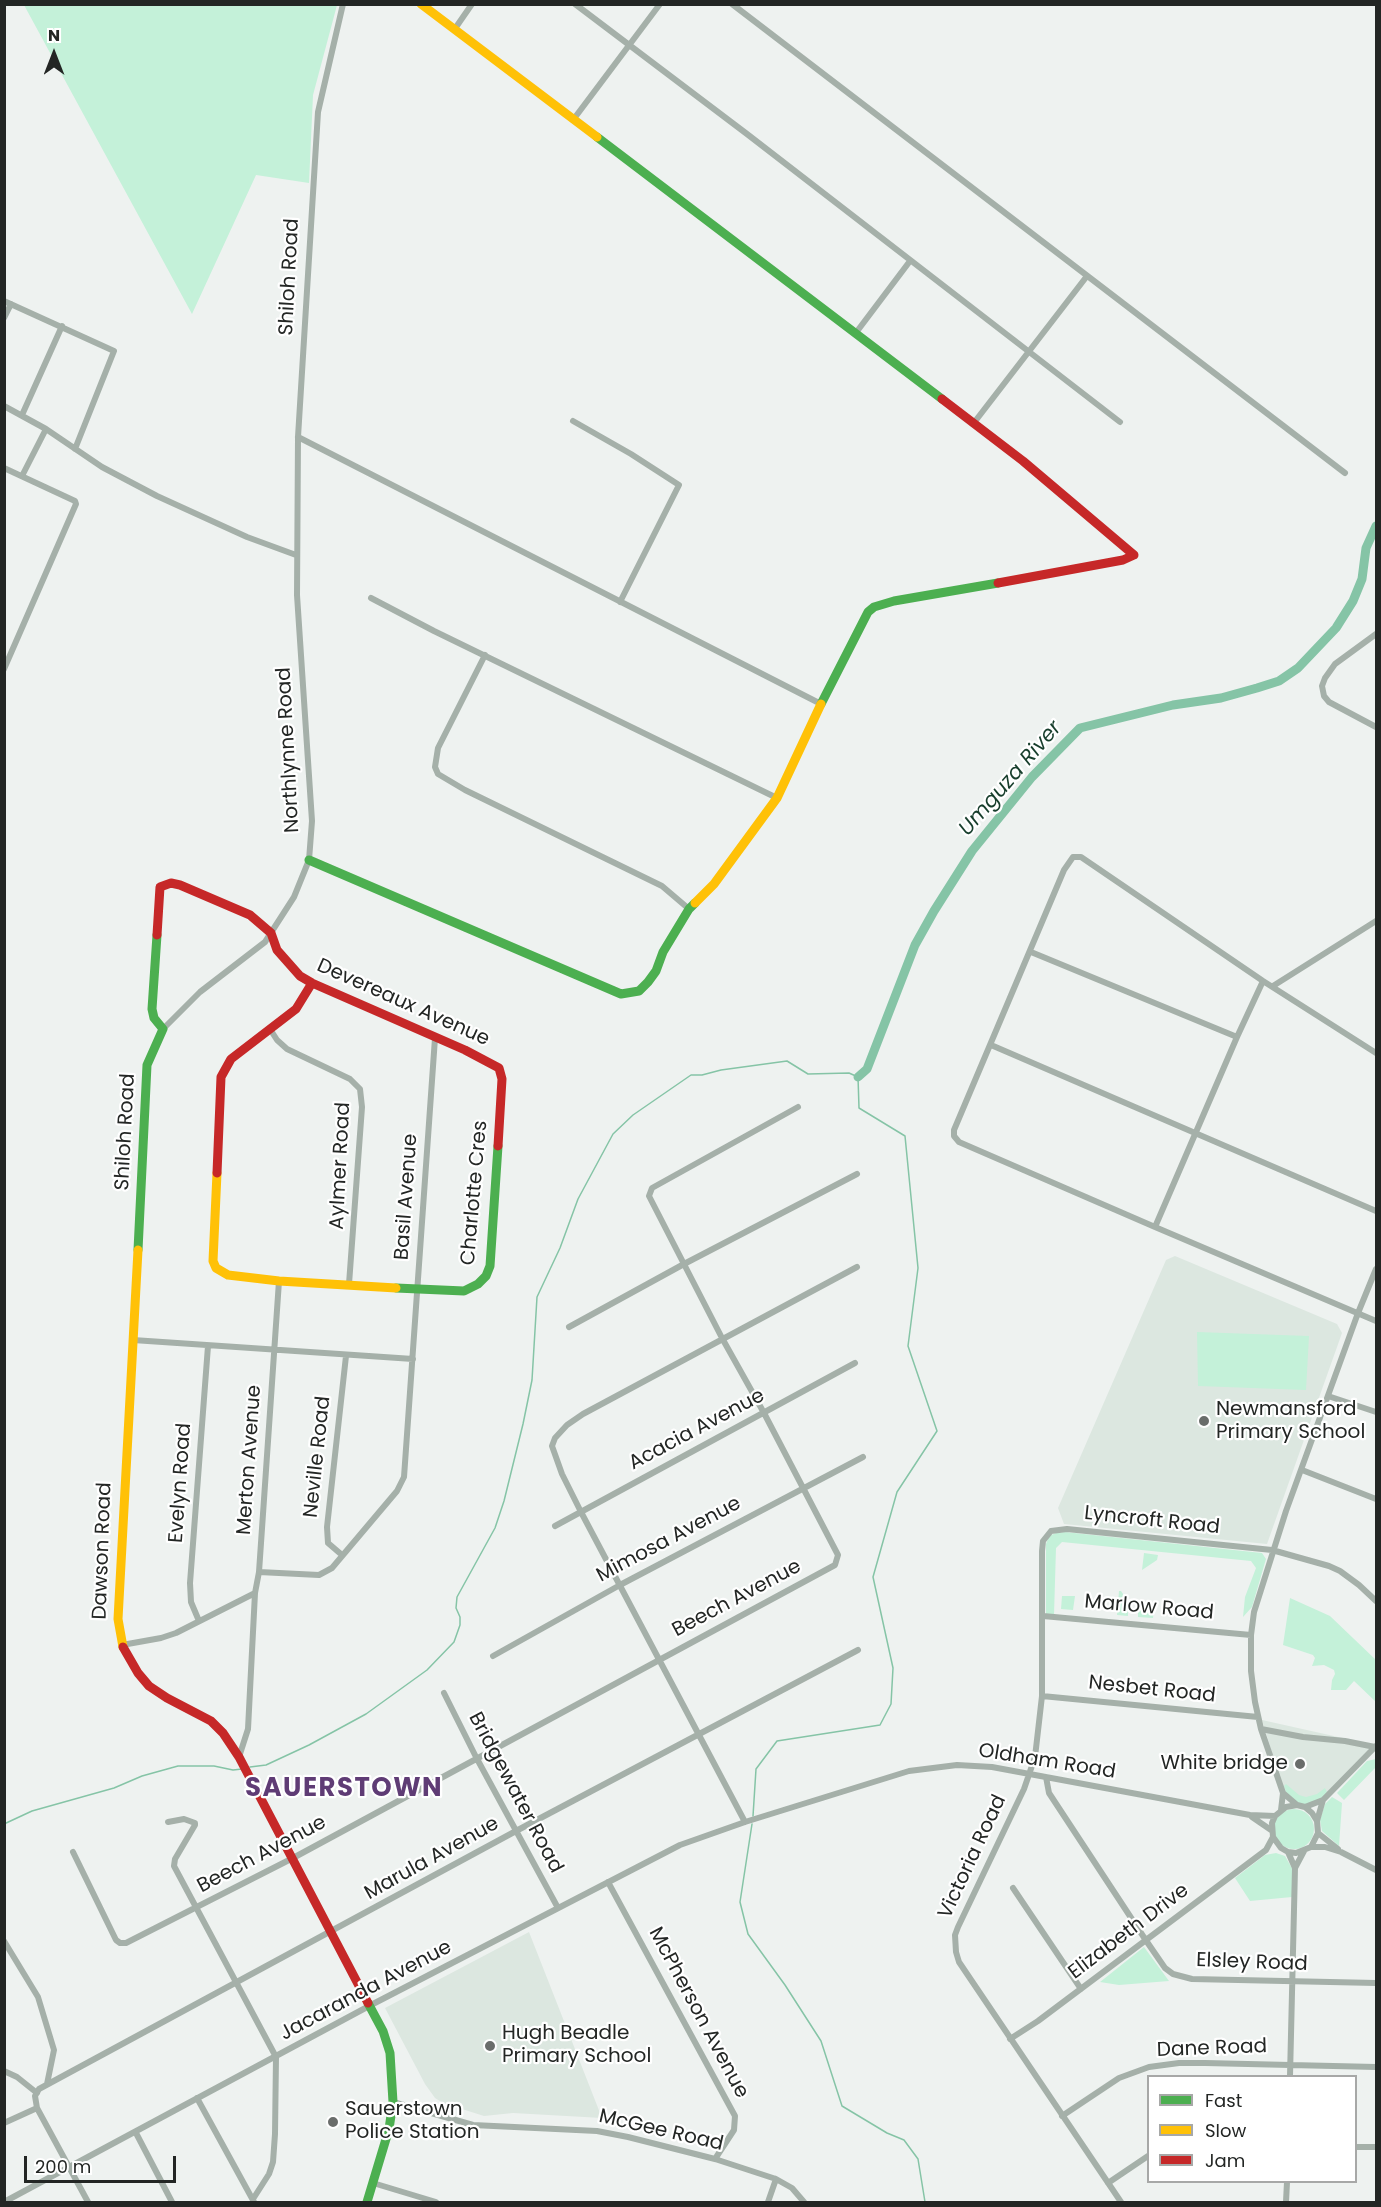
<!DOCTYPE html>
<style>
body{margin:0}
#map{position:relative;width:1381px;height:2207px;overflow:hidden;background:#eef2f0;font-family:Poppins,sans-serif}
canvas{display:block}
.frame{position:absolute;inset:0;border:6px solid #232624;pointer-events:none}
.legend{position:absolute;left:1147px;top:2075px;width:210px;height:108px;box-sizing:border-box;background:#fff;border:2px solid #a7a8a7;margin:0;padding:8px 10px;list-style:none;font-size:18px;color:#232624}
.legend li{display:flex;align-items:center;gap:12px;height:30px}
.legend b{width:30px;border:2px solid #a7a8a7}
.north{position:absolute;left:24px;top:24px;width:60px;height:60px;-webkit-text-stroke:4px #fff;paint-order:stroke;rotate:0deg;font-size:16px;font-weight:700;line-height:24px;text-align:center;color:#232624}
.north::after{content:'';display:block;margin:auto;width:21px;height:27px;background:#232624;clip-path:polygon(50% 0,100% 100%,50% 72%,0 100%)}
.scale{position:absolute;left:24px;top:2156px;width:152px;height:27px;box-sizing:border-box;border:3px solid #232624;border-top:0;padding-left:8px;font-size:18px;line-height:21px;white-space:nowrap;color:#232624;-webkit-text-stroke:4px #fff;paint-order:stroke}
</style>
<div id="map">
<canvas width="1381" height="2207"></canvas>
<div class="frame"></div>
<ul class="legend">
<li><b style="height:8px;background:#4caf50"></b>Fast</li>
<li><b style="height:8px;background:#ffc107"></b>Slow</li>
<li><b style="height:8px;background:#c62828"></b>Jam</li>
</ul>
<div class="north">N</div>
<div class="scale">200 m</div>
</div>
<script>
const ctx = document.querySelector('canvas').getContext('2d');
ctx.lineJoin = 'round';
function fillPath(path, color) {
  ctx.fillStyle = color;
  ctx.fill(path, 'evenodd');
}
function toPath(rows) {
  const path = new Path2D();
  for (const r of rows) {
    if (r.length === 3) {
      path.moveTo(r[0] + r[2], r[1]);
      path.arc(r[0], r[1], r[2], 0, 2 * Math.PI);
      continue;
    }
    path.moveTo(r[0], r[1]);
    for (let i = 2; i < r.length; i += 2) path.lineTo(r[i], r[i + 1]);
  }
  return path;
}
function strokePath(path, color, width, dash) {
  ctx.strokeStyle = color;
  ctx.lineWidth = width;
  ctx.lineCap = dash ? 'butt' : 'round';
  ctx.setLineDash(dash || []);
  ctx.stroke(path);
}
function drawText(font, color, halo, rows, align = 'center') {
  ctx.font = font + ' Poppins,sans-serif';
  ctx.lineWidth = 4.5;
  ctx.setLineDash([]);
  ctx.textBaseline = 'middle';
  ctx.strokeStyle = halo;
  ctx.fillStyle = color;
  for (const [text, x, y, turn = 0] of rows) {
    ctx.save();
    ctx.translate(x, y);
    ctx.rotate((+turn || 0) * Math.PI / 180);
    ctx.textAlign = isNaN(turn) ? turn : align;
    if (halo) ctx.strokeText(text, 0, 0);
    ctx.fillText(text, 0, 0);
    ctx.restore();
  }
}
const built = toPath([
 [1175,1256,1337,1324,1342,1333,1267,1544,1064,1524,1058,1508,1166,1260],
 [1262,1720,1374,1745,1322,1799,1305,1806,1284,1792],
 [529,1932,602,2118,513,2113,484,2116,443,2103,435,2098,425,2084,385,2008]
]);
const green = toPath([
 [24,5,337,5,313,95,309,183,256,175,192,314],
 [1197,1332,1309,1336,1306,1390,1198,1386],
 [1065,1532,1262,1553,1266,1559,1252,1607,1243,1617,1245,1597,1256,1568,1251,1561,1062,1542,1056,1548,1054,1615,1046,1614,1046,1544,1049,1536,1056,1533],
 [1144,1553,1158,1555,1157,1560,1142,1570],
 [1119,1591,1121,1591,1123,1594,1122,1608,1128,1610,1128,1616,1117,1615],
 [1062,1596,1075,1596,1073,1610,1061,1609],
 [1290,1598,1330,1616,1376,1660,1376,1702,1354,1681,1346,1690,1331,1690,1332,1680,1335,1674,1334,1670,1324,1665,1312,1666,1315,1658,1313,1655,1283,1645],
 [1138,1607,1154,1608,1153,1618,1138,1617],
 [1376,1759,1376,1767,1344,1800,1337,1793,1367,1761],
 [1286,1784,1299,1795,1306,1797,1317,1794,1325,1788,1327,1792,1321,1798,1305,1805,1297,1803,1286,1792,1284,1786],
 [1332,1797,1342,1803,1339,1846,1322,1831,1320,1820,1325,1804],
 [1294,1829,20],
 [1276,1853,1285,1856,1293,1870,1292,1897,1250,1901,1235,1878,1265,1855],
 [1144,1947,1169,1981,1119,1985,1100,1982]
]);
const stream = toPath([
 [250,1767,266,1765,309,1745,366,1714,427,1670,454,1642,460,1625,460,1617,456,1608,457,1597,495,1528,504,1501,523,1424,532,1380,537,1297,560,1248,578,1199,613,1134,633,1115,691,1075,702,1075,721,1070,787,1061,808,1074,849,1073,858,1077,859,1108,905,1136,918,1268,908,1346,937,1431,897,1492,873,1577,893,1668,891,1704,880,1725,777,1741,756,1769,753,1816],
 [4,1824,32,1811,114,1788,142,1776,178,1766,214,1766,233,1770,242,1769],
 [752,1824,740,1902,748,1934,785,1985,821,2041,842,2106,887,2133,904,2140,918,2159,925,2202]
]);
const river = toPath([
 [858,1077,867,1069,915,945,934,911,972,851,1032,777,1080,728,1173,705,1221,698,1257,688,1279,681,1298,668,1336,628,1353,601,1362,579,1366,548,1376,526]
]);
const street = toPath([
 [575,4,747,134,1120,422],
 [732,4,1345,473],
 [454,30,472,4],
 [573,120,660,4],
 [4,301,114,351,75,449],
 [4,318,11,304],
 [855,334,910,261],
 [4,406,46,429,102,467,157,496,247,537,296,555],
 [22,415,62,326],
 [573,421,631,454,679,485,620,602],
 [973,424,1087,276],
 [298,437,821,704],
 [4,468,75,501,76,504,4,669],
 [22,476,46,429],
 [371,598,434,631,777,798],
 [1376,634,1335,664,1325,678,1322,686,1324,696,1329,702,1376,727],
 [485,655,438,748,435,767,438,774,465,790,662,886,689,909],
 [1031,952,1237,1037,1155,1227,1376,1321],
 [1273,986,1376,921],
 [163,1029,200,992,265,942,294,897,309,860,312,821,297,595,298,437,318,112,343,4],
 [270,1029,277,1040,287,1049,350,1079,360,1089,362,1107,349,1284],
 [1237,1037,1263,981],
 [991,1045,1376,1211],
 [1155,1227,959,1142,954,1136,954,1130,1064,870,1073,857,1081,857,1263,981,1376,1053],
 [569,1327,684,1264,857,1174],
 [133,1340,413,1359],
 [1328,1396,1376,1412],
 [1302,1470,1376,1499],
 [555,1526,855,1363],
 [342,1555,328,1543,327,1527,346,1356],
 [259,1572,319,1575,332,1568,397,1491,404,1477,435,1038],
 [1043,1616,1251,1635],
 [199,1621,191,1602,190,1583,208,1346],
 [122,1645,161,1638,176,1633,255,1593,259,1572,279,1281],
 [493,1656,620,1585,863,1457],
 [444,1693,476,1757,558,1908],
 [1042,1696,1258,1717],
 [1261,1729,1303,1737,1345,1741,1375,1747],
 [239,1757,248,1729,255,1593],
 [1046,1777,1049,1793,1145,1939,1165,1968,1173,1974,1192,1979,1376,1983],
 [1283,1793,1297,1805],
 [1305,1807,1323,1800,1376,1746],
 [1281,1810,1283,1793,1261,1729,1255,1702,1251,1671,1251,1635,1254,1612,1286,1511,1358,1313,1376,1269],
 [1252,1817,1271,1830],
 [1317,1821,1312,1813,1305,1807,1297,1805,1286,1807,1275,1816,1272,1823,1273,1837,1281,1848,1288,1852,1296,1853,1311,1847,1318,1833,1317,1821,1323,1800],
 [168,1822,184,1819,195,1823,195,1825,175,1859,174,1866,276,2057,275,2134,273,2162,269,2174,253,2199],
 [745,1822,581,1512,562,1474,552,1446,555,1438,567,1425,583,1414,857,1267],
 [1318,1833,1338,1849],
 [1311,1847,1325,1847,1341,1852,1376,1870],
 [73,1852,116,1940,120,1943,126,1943,293,1858,835,1565,838,1555,764,1413,722,1338,649,1196,652,1188,798,1107],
 [1288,1852,1295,1868],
 [608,1882,735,2116,734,2130,715,2159],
 [1013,1888,1081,1989],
 [4,1941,38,1997,54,2050,47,2084],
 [1010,2039,1038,2021,1266,1850,1273,1837],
 [4,2071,17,2077,37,2093],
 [1290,2076,1295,1868,1304,1851],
 [197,2098,254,2202],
 [393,2102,473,2125,597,2131,628,2137,715,2159,776,2179,768,2202],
 [1062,2116,1119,2078,1149,2067,1179,2063,1205,2063,1376,2067],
 [4,2123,37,2108],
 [136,2133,172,2202],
 [1356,2147,1376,2147],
 [776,2179,792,2188,804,2202],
 [373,2183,436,2202],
 [1108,2183,1148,2156],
 [4,2202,371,2005,680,1845,745,1822,909,1771,957,1765,992,1767,1250,1815,1275,1816],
 [88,2202,37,2108,35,2096,39,2089,516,1831,858,1650],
 [1121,2202,959,1962,956,1952,955,1935,958,1927,1024,1789,1035,1757,1042,1696,1042,1551,1043,1541,1051,1531,1067,1529,1272,1550,1329,1566,1340,1571,1359,1585,1376,1601],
 [1286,2202,1287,2182]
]);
const fast = toPath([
 [597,137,942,399],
 [821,704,868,612,874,607,894,601,998,583],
 [309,860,621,994,639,991,648,982,656,971,663,952,689,909,695,903],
 [138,1250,147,1065,163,1029,154,1018,152,1009,157,935],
 [396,1288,464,1291,478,1284,486,1276,490,1266,498,1146],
 [367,2202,389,2129,393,2102,390,2053,383,2031,368,2003]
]);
const slow = toPath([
 [421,4,597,137],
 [695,903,714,884,777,798,821,704],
 [217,1173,213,1261,216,1268,228,1275,279,1281,396,1288],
 [123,1647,118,1619,138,1250]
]);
const jam = toPath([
 [942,399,1023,461,1134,555,1123,560,998,583],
 [157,935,160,887,171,883,180,885,250,915,271,933,277,950,300,976,312,983,465,1050,499,1068,502,1079,498,1146],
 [217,1173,221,1077,231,1059,296,1009,312,983],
 [123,1647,138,1673,149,1686,167,1698,211,1721,223,1733,239,1757,368,2003]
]);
const markers = [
 [1204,1421,6,"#6a6d6b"],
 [1300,1764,6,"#6a6d6b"],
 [490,2046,6,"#6a6d6b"],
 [333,2122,6,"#6a6d6b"]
];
const streetNames = [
 ["Shiloh Road",290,277,-87],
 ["Northlynne Road",289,750,-93],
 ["Devereaux Avenue",403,1003,24],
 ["Shiloh Road",126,1132,-87],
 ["Aylmer Road",341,1166,-87],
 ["Charlotte Cres",475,1193,-85],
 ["Basil Avenue",407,1197,-86],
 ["Acacia Avenue",697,1430,-28],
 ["Neville Road",318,1457,-84],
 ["Merton Avenue",250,1460,-86],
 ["Evelyn Road",181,1483,-86],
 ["Lyncroft Road",1152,1521,6],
 ["Mimosa Avenue",669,1540,-28],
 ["Dawson Road",103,1551,-88],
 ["Beech Avenue",737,1599,-28],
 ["Marlow Road",1149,1608,5],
 ["Nesbet Road",1152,1690,6],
 ["Oldham Road",1047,1762,9],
 ["Bridgewater Road",515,1793,62],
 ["Beech Avenue",262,1855,-28],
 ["Victoria Road",973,1857,-65],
 ["Marula Avenue",432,1859,-29],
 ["Elizabeth Drive",1129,1932,-37],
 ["Elsley Road",1252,1963,2],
 ["Jacaranda Avenue",366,1991,-28],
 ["McPherson Avenue",698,2013,62],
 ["Dane Road",1212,2049,-2],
 ["McGee Road",661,2131,13]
];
const poiNames = [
 ["Newmansford",1216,1410],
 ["Primary School",1216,1433],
 ["White bridge",1288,1764,"right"],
 ["Hugh Beadle",502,2034],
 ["Primary School",502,2057],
 ["Sauerstown",345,2110],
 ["Police Station",345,2133]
];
const waterNames = [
 ["Umguza River",1011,779,-49]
];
const districtNames = [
 ["SAUERSTOWN",344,1789]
];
fillPath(built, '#dce7e0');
fillPath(green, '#c4f1d9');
strokePath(stream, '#85c4a6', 1.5);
strokePath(river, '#85c4a6', 9);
strokePath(street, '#a5b0a9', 6);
strokePath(fast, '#4caf50', 9);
strokePath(slow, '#ffc107', 9);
strokePath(jam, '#c62828', 9);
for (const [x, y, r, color] of markers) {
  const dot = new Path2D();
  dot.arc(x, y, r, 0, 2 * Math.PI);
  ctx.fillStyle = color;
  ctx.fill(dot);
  strokePath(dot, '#fff', 2);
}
drawText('20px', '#232624', '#fff', streetNames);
drawText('20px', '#232624', '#fff', poiNames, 'left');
drawText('italic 21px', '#173e2c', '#fff', waterNames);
ctx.letterSpacing = '1.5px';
drawText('bold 26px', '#5f3c75', '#fff', districtNames);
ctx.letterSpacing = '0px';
</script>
